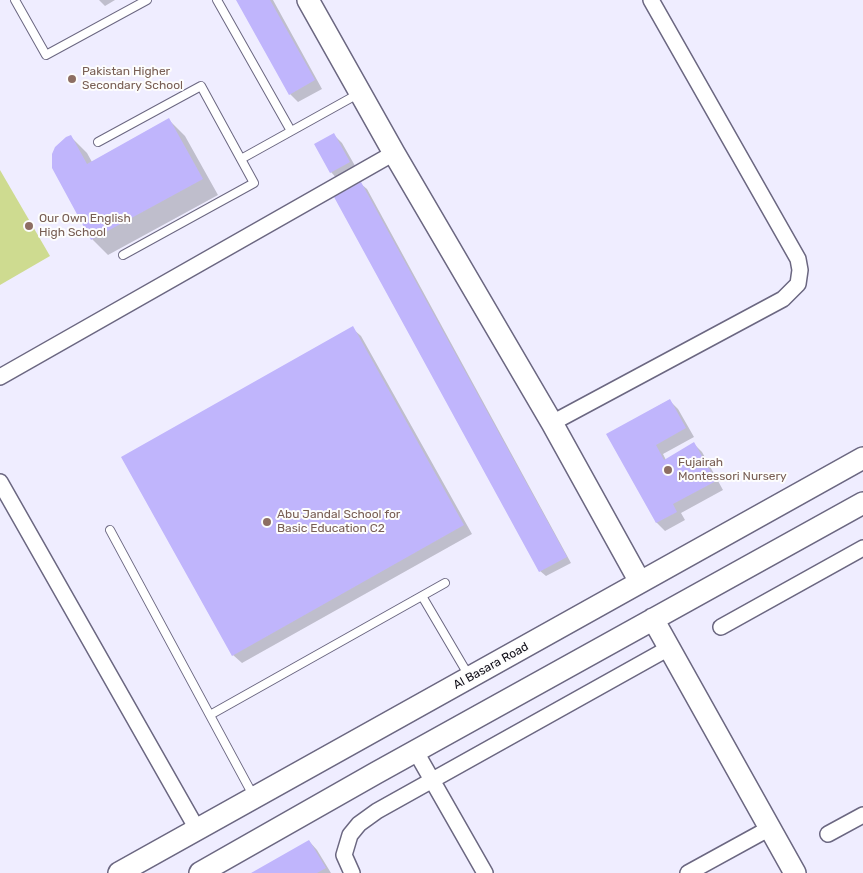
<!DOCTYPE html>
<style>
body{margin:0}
canvas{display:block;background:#efedff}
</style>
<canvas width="863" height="873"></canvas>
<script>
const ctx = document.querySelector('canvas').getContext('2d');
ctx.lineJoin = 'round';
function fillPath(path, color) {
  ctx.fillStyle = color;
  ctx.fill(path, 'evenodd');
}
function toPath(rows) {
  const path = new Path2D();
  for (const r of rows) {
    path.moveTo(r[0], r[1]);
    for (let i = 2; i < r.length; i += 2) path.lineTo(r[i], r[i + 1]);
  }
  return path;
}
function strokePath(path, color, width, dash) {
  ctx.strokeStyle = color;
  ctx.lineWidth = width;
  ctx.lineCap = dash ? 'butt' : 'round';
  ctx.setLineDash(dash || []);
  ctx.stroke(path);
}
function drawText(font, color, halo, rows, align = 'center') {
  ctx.font = font + ' Rubik,sans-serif';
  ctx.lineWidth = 4;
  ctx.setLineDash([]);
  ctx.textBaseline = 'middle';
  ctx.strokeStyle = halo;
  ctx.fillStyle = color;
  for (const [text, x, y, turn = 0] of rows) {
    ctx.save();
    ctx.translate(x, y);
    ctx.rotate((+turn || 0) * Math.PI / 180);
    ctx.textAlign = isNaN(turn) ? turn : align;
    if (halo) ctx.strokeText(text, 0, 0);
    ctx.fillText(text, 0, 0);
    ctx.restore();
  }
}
const green = toPath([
 [0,170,50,256,0,285]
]);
const shadow = toPath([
 [99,0,115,0,105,6],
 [237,0,273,0,322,89,298,102,290,94],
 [169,120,185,136,218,195,108,255,92,239,71,137,87,153,92,162],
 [334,135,342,143,358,171,339,181,331,172],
 [361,184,367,189,571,563,546,576,540,571],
 [352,328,361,336,472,534,242,663,233,655],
 [669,400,678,409,694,437,663,454,666,460,694,444,702,452,723,490,681,513,685,520,665,531,657,523,608,434],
 [309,841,317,850,331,873,254,873]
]);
const building = toPath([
 [236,0,270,0,315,80,289,95],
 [169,118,203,179,91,240,52,168,52,154,55,147,66,137,71,135,87,164],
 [334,133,350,162,330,173,314,144],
 [361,182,567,557,539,572,334,197],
 [353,326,464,525,232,656,121,457],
 [670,399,686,428,656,445,664,460,694,442,716,481,673,504,677,512,656,523,606,434],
 [309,840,326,868,317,873,251,873]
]);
const lane = toPath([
 [15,0,46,55,147,0],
 [217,0,291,131],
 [98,142,201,86,254,183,123,255],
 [241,159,358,94],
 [110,530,254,797],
 [422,596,469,676],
 [210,715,445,583]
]);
const street = toPath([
 [0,377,394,153],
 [552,423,783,299,798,284,800,270,798,259,651,0],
 [0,482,197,829],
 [721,627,863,548],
 [416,752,485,873],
 [828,834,863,815],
 [352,873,344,855,350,835,359,824,377,811,669,648],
 [688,873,770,828]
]);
const secondary = toPath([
 [308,0,394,153,552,423,640,582],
 [653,619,795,873],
 [119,873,863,458],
 [200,873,376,773,863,503]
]);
const markers = [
 [72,79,5,"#8d6e63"],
 [29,226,5,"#8d6e63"],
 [668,470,5,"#8d6e63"],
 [267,522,5,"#8d6e63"]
];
const educationNames = [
 ["Pakistan Higher",82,72],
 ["Secondary School",82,86],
 ["Our Own English",39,219],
 ["High School",39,233],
 ["Fujairah",678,463],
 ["Montessori Nursery",678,477],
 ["Abu Jandal School for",277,515],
 ["Basic Education C2",277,529]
];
const streetNames = [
 ["Al Basara Road",491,666,-29]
];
fillPath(green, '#cedb90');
fillPath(shadow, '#0003');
fillPath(building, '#c0b5fc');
strokePath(lane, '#6b6781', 10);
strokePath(street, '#6b6781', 18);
strokePath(secondary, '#6b6781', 24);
strokePath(lane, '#fff', 8);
strokePath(street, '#fff', 15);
strokePath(secondary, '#fff', 21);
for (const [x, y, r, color] of markers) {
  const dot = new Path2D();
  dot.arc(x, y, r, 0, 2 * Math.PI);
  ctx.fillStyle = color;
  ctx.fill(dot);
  strokePath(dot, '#fdfdfd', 2);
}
drawText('12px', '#785e54', '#fdfdfd', educationNames, 'left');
drawText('12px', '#0f0d17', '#fdfdfd', streetNames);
</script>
